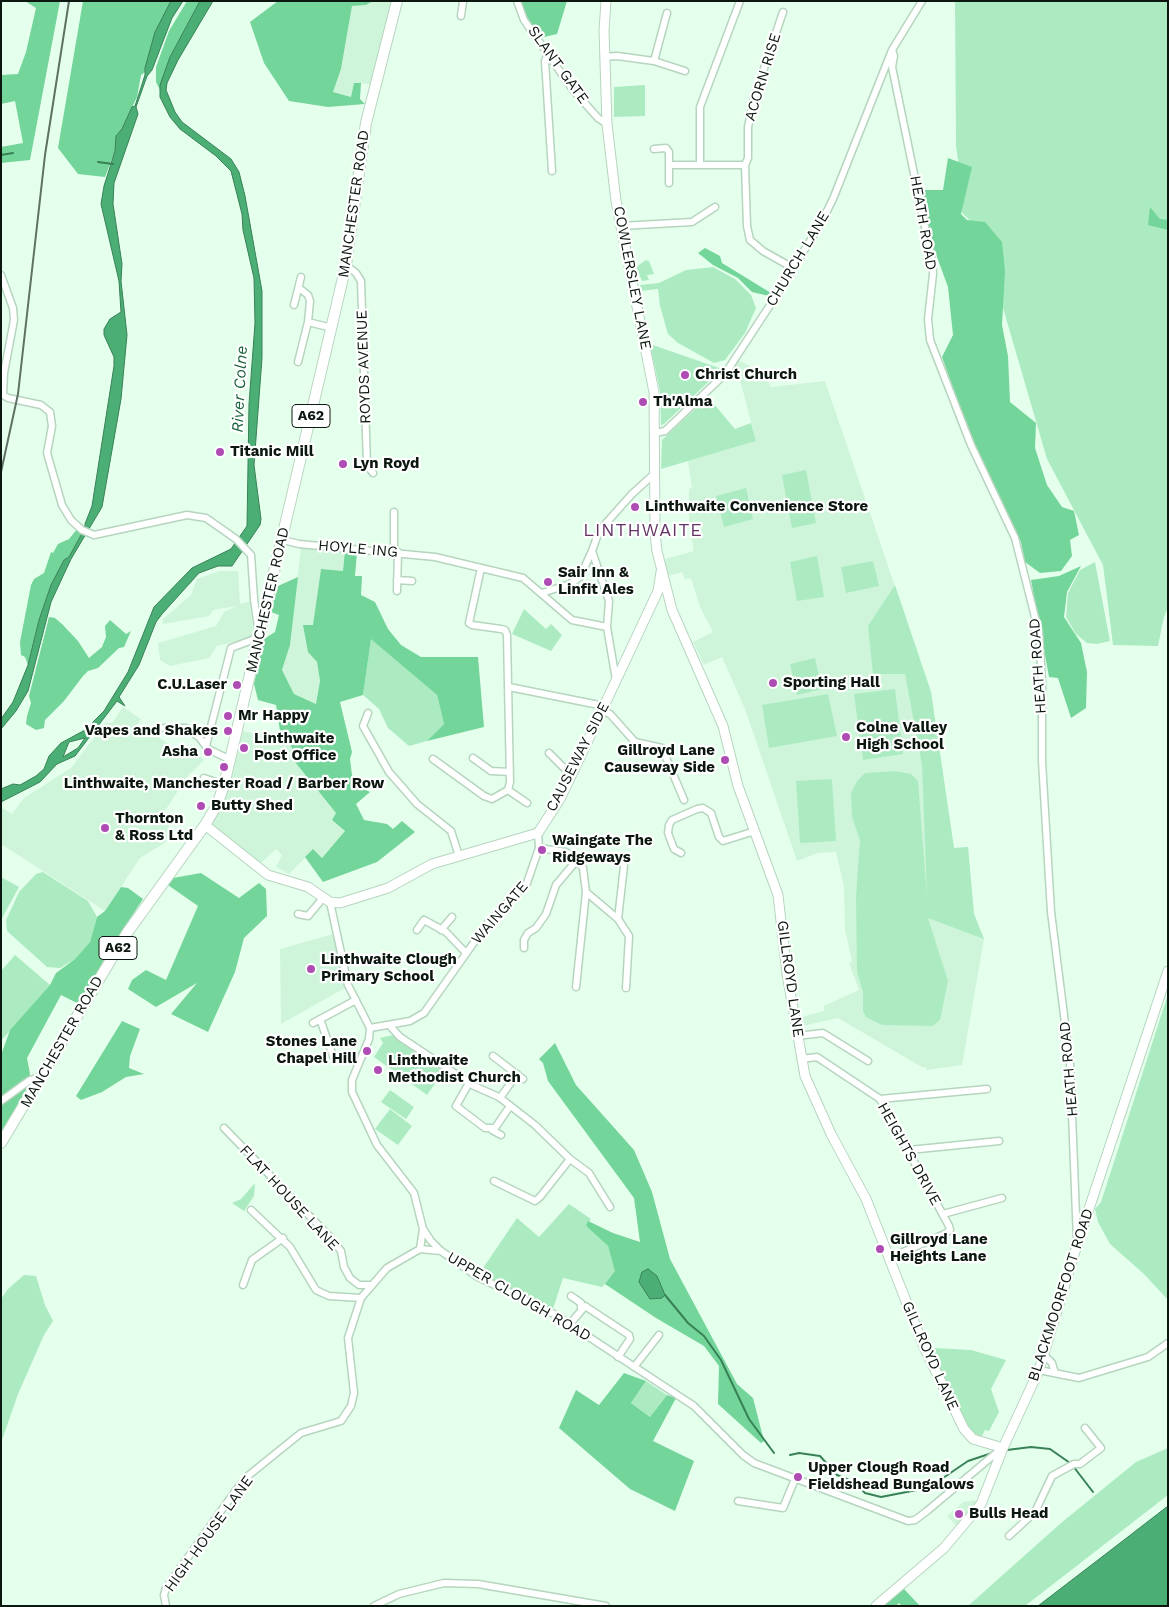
<!DOCTYPE html>
<style>
body{margin:0}
#map{position:relative;width:1169px;height:1607px;overflow:hidden;background:#e5ffed;font-family:"Work Sans",sans-serif}
canvas{display:block}
.frame{position:absolute;inset:0;border:2px solid #0b170f;pointer-events:none}
</style>
<div id="map">
<canvas width="1169" height="1607"></canvas>
<div class="frame"></div>
</div>
<script>
const ctx = document.querySelector('canvas').getContext('2d');
ctx.lineJoin = 'round';
function fillPath(path, color) {
  ctx.fillStyle = color;
  ctx.fill(path, 'evenodd');
}
function toPath(rows) {
  const path = new Path2D();
  for (const r of rows) {
    path.moveTo(r[0], r[1]);
    for (let i = 2; i < r.length; i += 2) path.lineTo(r[i], r[i + 1]);
  }
  return path;
}
function strokePath(path, color, width, dash) {
  ctx.strokeStyle = color;
  ctx.lineWidth = width;
  ctx.lineCap = dash ? 'butt' : 'round';
  ctx.setLineDash(dash || []);
  ctx.stroke(path);
}
function drawText(font, color, halo, rows, align = 'center') {
  ctx.font = font + ' "Work Sans",sans-serif';
  ctx.lineWidth = 4.5;
  ctx.setLineDash([]);
  ctx.textBaseline = 'middle';
  ctx.strokeStyle = halo;
  ctx.fillStyle = color;
  for (const [text, x, y, turn = 0] of rows) {
    ctx.save();
    ctx.translate(x, y);
    ctx.rotate((+turn || 0) * Math.PI / 180);
    ctx.textAlign = isNaN(turn) ? turn : align;
    if (halo) ctx.strokeText(text, 0, 0);
    ctx.fillText(text, 0, 0);
    ctx.restore();
  }
}
const built = toPath([
 [373,1,392,1,370,84,354,83,351,97,333,92,341,69,352,6,366,5],
 [738,360,763,373,771,387,825,381,931,692,954,848,968,847,974,914,984,939,962,1065,926,1070,926,1067,922,1067,838,1018,803,1026,802,1017,824,1011,824,1006,859,990,849,963,852,961,845,930,844,887,836,852,818,853,797,861,745,709,722,657,704,665,693,642,713,632,700,607,691,578,685,579,682,572,668,576,665,559,694,551,689,527,689,489,692,488,688,461,756,441,738,372,731,369],
 [301,547,345,550,343,571,321,569,313,626,304,625,308,652,317,662,320,681,316,704,294,694,282,670,290,645],
 [220,571,238,571,240,604,250,601,254,637,217,646,209,658,170,666,160,660,158,643,216,626,224,612,237,606,213,610,209,616,163,624,163,619,191,595,197,579],
 [123,707,141,719,135,728,150,738,154,734,176,749,184,745,192,748,204,760,188,776,162,815,169,826,166,842,140,858,105,911,1,844,1,807,12,814,24,798,71,768,105,723,112,723],
 [243,731,269,736,280,731,292,748,295,762,336,813,332,820,345,831,322,858,313,850,289,874,276,867,282,855,276,849,261,863,233,843,212,824,231,782],
 [333,934,345,988,281,1024,280,949],
 [974,1500,978,1502,958,1528,947,1516,963,1502]
]);
const green = toPath([
 [955,1,1168,1,1168,611,1166,611,1163,621,1158,646,1113,645,1103,565,1047,459,1003,308,991,239,962,213,962,190,956,146],
 [645,85,645,116,614,117,614,87],
 [646,260,649,261,654,274,647,275,649,280,642,281,636,267],
 [713,267,735,279,751,295,756,308,745,333,725,360,714,363,678,343,668,334,660,306,658,289,641,291,640,285,659,283,686,270],
 [650,344,722,369,664,424,661,425,660,391],
 [708,397,735,429,751,423,756,441,661,469,662,440],
 [806,470,816,523,792,528,782,475],
 [746,488,753,519,724,527,716,496],
 [817,556,824,597,797,601,790,562],
 [873,561,879,586,846,593,841,567],
 [1095,562,1110,641,1097,644,1087,643,1076,634,1066,617,1068,593,1080,570],
 [895,585,931,692,954,848,968,847,974,914,984,939,928,918,948,981,940,1020,932,1026,882,1025,866,1017,863,1011,863,992,857,972,856,897,860,840,852,817,851,793,857,781,865,773,895,771,911,774,918,781,927,897,922,765,905,674,873,674,868,626],
 [524,609,546,629,551,624,562,635,551,651,512,634],
 [371,638,437,695,444,724,427,741,409,746,388,728,379,709,363,695],
 [815,658,822,689,797,695,790,664],
 [895,689,903,754,863,760,854,694],
 [828,694,837,736,769,748,762,705],
 [832,779,836,841,800,843,796,781],
 [43,872,88,901,97,917,90,942,75,959,60,968,47,967,7,931,6,920,19,892,36,874],
 [1,877,19,887,1,920],
 [15,955,50,985,1,1041,1,971],
 [1168,994,1168,1300,1144,1274,1110,1244,1098,1222,1095,1209,1101,1202],
 [393,1035,444,1071,427,1095,374,1057,383,1043,380,1038],
 [390,1090,414,1107,406,1119,381,1102],
 [390,1109,412,1126,398,1145,375,1129],
 [255,1183,254,1196,244,1211,232,1203,241,1199],
 [569,1204,591,1219,586,1226,608,1246,616,1271,605,1284,602,1287,563,1278,553,1309,479,1274,517,1218,539,1237],
 [24,1275,36,1276,45,1305,53,1321,44,1335,18,1394,1,1443,1,1299,8,1289],
 [935,1348,971,1350,1006,1360,991,1389,999,1412,989,1431,985,1430,981,1438,971,1434,929,1351],
 [646,1381,667,1395,650,1417,631,1403],
 [1168,1448,1168,1495,1025,1606,968,1606,1061,1523,1136,1462]
]);
const forest = toPath([
 [25,1,60,1,30,160,1,163,1,147,23,143,15,101,1,104,1,75,18,74,26,52,36,8],
 [83,1,171,1,155,32,145,72,141,75,137,97,122,129,116,136,115,151,105,177,78,174,58,148],
 [187,1,200,1,170,57,160,90,156,82,156,67,169,31],
 [278,1,373,1,366,5,352,6,341,69,333,92,351,97,354,83,361,83,360,99,365,104,328,107,289,101,264,63,250,22],
 [521,1,567,1,557,34,540,38,527,18],
 [948,158,972,167,961,214,967,220,985,222,1002,242,1005,271,1002,325,1008,356,1010,402,1036,423,1035,448,1047,485,1062,507,1074,511,1079,535,1070,540,1072,556,1061,571,1040,573,1025,562,1021,542,970,435,942,357,953,335,948,287,933,246,919,190,943,190],
 [1150,207,1160,219,1168,220,1168,230,1148,225],
 [705,248,720,256,722,263,771,293,769,296,752,292,738,278,713,265,698,253],
 [78,528,83,533,69,557,64,560,51,585,39,620,28,665,25,657,21,655,20,642,31,585,34,579,44,573,51,552,53,553,58,544,69,539],
 [345,550,357,552,355,576,362,576,361,595,375,602,388,629,401,645,421,657,478,657,484,727,427,741,444,724,437,695,371,639,363,695,340,702,352,752,350,759,352,775,360,787,370,792,356,804,364,820,387,824,393,829,402,821,415,832,377,862,323,882,305,857,313,849,322,858,345,831,332,820,336,813,295,762,292,748,280,731,276,705,258,700,254,684,264,639,275,632,279,615,271,612,278,586,298,577,290,645,282,670,294,694,316,704,320,681,317,662,308,652,303,625,313,625,321,569,343,571],
 [1081,566,1067,592,1064,617,1081,643,1087,672,1086,708,1071,718,1058,678,1049,677,1031,580,1059,576],
 [49,617,55,618,62,624,78,641,89,658,102,647,106,637,105,626,110,620,126,634,131,631,124,647,119,648,98,668,88,671,83,676,64,701,45,720,44,728,36,730,26,724,27,716,31,703,29,696],
 [201,873,239,898,259,883,266,889,267,916,244,938,235,972,208,1032,171,1014,197,983,156,1007,128,989,132,980,146,970,166,980,198,906,168,885,173,878],
 [121,887,128,888,143,899,113,944,79,1004,61,995,27,1058,30,1074,24,1097,1,1134,1,1055,10,1030,50,985,56,973,75,959,90,942,97,917,105,911],
 [122,1021,140,1029,130,1056,129,1068,144,1074,126,1077,102,1092,81,1100,76,1096],
 [555,1043,576,1085,634,1150,652,1192,670,1259,737,1384,753,1398,764,1441,761,1443,718,1404,719,1366,704,1346,656,1318,605,1284,615,1271,608,1246,586,1226,588,1221,613,1233,640,1242,634,1198,548,1081,543,1063,539,1059],
 [624,1373,646,1381,631,1403,650,1417,667,1395,676,1398,653,1441,694,1461,675,1511,630,1489,559,1428,576,1390,599,1405],
 [904,1589,920,1606,902,1606,899,1603,896,1606,884,1606]
]);
const water = toPath([
 [171,1,183,1,172,18,152,70,147,76,136,107,138,114,114,183,113,204,122,264,121,281,127,335,121,399,102,507,71,559,51,602,28,691,16,711,1,729,1,719,13,702,28,665,39,620,51,585,64,560,69,557,85,528,85,524,92,506,114,366,114,357,104,335,104,329,110,319,121,312,119,281,101,204,104,186,115,151,116,136,122,129,132,107,135,106,145,75,145,68,155,32,171,1],
 [200,1,213,1,178,60,167,83,166,90,175,112,182,122,231,159,239,172,245,196,262,291,262,358,254,465,261,519,260,525,232,566,218,566,199,573,162,614,156,622,139,665,119,697,125,706,117,701,75,756,57,764,40,782,1,802,1,789,13,784,20,785,36,776,44,769,49,756,61,743,85,730,104,711,128,672,154,607,192,568,231,549,247,526,249,404,255,323,254,278,243,230,242,214,231,171,216,156,180,129,170,117,160,97,160,85,170,57,200,1],
 [85,738,78,748,63,757,69,742,85,738],
 [648,1269,657,1276,665,1295,662,1298,650,1299,639,1282,642,1272,648,1269],
 [1168,1506,1168,1606,1038,1606,1124,1540,1168,1506]
]);
const stream = toPath([
 [1,155,13,153],
 [98,162,113,164],
 [665,1295,688,1323,704,1336,721,1360,749,1419,774,1453],
 [1007,1450,1031,1447,1050,1449,1070,1463],
 [790,1455,799,1453,820,1456,837,1475,854,1482,865,1493,881,1497,922,1489,940,1480,968,1461,992,1453],
 [1073,1466,1093,1492]
]);
const street = toPath([
 [517,1,524,20,573,90,598,118,607,124],
 [783,12,754,98,748,127,748,158,745,165,747,226,750,240,763,251,793,268],
 [461,16,463,1],
 [892,50,894,56,892,67,932,261,933,274,928,319,930,340,971,445,1015,538,1039,633,1042,682,1042,761,1051,912,1070,1063,1077,1241],
 [548,54,545,61,552,171],
 [604,57,617,56,654,61,667,13],
 [654,61,685,71],
 [654,149,666,148,669,152,669,183],
 [669,165,745,165],
 [700,165,700,107,740,1],
 [621,226,692,222,715,207],
 [346,265,356,273,361,281,367,465,373,473],
 [1,275,13,308,14,320,4,373,3,395,8,398,41,405,50,412,52,426,47,453,62,505,71,520,82,530,94,535,187,515,206,518,236,539,251,555,254,599,259,635,252,640,231,648,206,746],
 [299,288,308,295,310,301,308,322],
 [294,305,301,277],
 [298,362,308,322,332,328],
 [655,433,665,431,725,374,778,293,821,223,833,199,892,50,922,1],
 [283,540,299,544,435,557,523,578,572,620,607,627],
 [394,551,394,512],
 [397,580,412,581],
 [397,591,398,552],
 [542,593,570,584,580,577,592,551],
 [616,680,607,627,609,601,592,551,599,531,632,494,654,474],
 [509,687,604,706],
 [602,711,610,714,635,742,662,748,684,800],
 [368,713,363,726,389,772,417,804,451,831,459,856],
 [164,728,186,728,199,737,208,749,231,760],
 [549,753,564,768,573,772],
 [473,758,491,771,510,772],
 [433,759,484,796,492,799,508,790,510,782,507,635,505,630,501,629,472,625,469,623,481,568],
 [204,778,224,785],
 [508,790,527,803],
 [539,848,566,852,574,857,583,868,586,892,576,987],
 [681,853,674,849,668,833,669,825,672,820,697,809,703,808,711,813,719,837,723,841,755,831],
 [586,892,618,919,629,936,626,988],
 [330,902,348,985,370,1028],
 [298,914,308,916,323,898],
 [618,919,624,866],
 [417,930,424,920,446,932,466,953],
 [441,930,452,917],
 [524,948,524,940,528,933,536,928,546,914,556,885,577,860],
 [320,1019,333,1056],
 [313,1023,356,1000],
 [390,1026,400,1037,474,1086,499,1097,535,1125,570,1159,589,1173,610,1207],
 [370,1028,369,1039,352,1080,352,1092,377,1145,414,1193,423,1229,431,1241,441,1251,478,1277,554,1314,694,1406,743,1455,754,1463,908,1521,915,1520,927,1511,1001,1449],
 [370,1028,410,1021,424,1013,487,924,527,883,539,848,538,833],
 [797,1036,823,1033,868,1061],
 [493,1056,523,1079],
 [801,1059,817,1057,880,1099,949,1226,950,1230,945,1234,889,1258],
 [469,1083,456,1106,485,1128,495,1128,510,1106],
 [500,1098,517,1074],
 [880,1099,987,1089],
 [1,1101,30,1080,40,1077],
 [224,1128,330,1237,341,1251,344,1267,350,1278,359,1285,371,1285],
 [492,1130,501,1135],
 [909,1150,999,1141],
 [494,1181,535,1201,540,1197,570,1159],
 [251,1210,290,1247,316,1290,329,1296,361,1298],
 [943,1214,1002,1198],
 [423,1229,420,1249,441,1251],
 [243,1285,252,1260,283,1238],
 [571,1296,581,1303,581,1308],
 [570,1324,585,1306,629,1335,630,1339,618,1357],
 [1044,1355,1052,1363,1055,1373],
 [634,1367,659,1335],
 [1039,1370,1079,1378,1148,1357,1168,1343],
 [738,1501,783,1508,795,1479],
 [1009,1536,1035,1512,1052,1476,1074,1464,1080,1464,1101,1448,1085,1428],
 [166,1606,164,1595,166,1588,236,1490,249,1475,301,1433,341,1421,351,1406,354,1393,348,1338,361,1298,387,1268,420,1249],
 [374,1606,399,1594,444,1583,478,1584,606,1606]
]);
const secondary = toPath([
 [606,1,604,31,607,124,616,201,654,392,655,534,657,551,672,610,723,726,738,786,778,895,787,974,805,1076,831,1134,866,1199,924,1347,964,1429,973,1439,1003,1448],
 [205,825,268,875,308,887,330,902,340,903,388,888,432,864,538,833,560,799,582,753,658,591,661,572],
 [876,1606,944,1548,981,1504,1003,1448,1039,1370,1077,1245,1168,971]
]);
const primary = toPath([
 [1,1143,127,933,205,825,217,805,224,785,346,265,366,123,397,1]
]);
const rail = toPath([
 [1,472,18,394,45,155,69,1]
]);
const markers = [
 [685,375,5,"#ae4cb4"],
 [643,402,5,"#ae4cb4"],
 [220,452,5,"#ae4cb4"],
 [343,464,5,"#ae4cb4"],
 [635,507,5,"#ae4cb4"],
 [548,582,5,"#ae4cb4"],
 [773,683,5,"#ae4cb4"],
 [237,685,5,"#ae4cb4"],
 [228,716,5,"#ae4cb4"],
 [228,731,5,"#ae4cb4"],
 [846,737,5,"#ae4cb4"],
 [244,748,5,"#ae4cb4"],
 [208,752,5,"#ae4cb4"],
 [725,760,5,"#ae4cb4"],
 [224,767,5,"#ae4cb4"],
 [201,806,5,"#ae4cb4"],
 [105,828,5,"#ae4cb4"],
 [542,850,5,"#ae4cb4"],
 [311,969,5,"#ae4cb4"],
 [367,1051,5,"#ae4cb4"],
 [378,1070,5,"#ae4cb4"],
 [880,1249,5,"#ae4cb4"],
 [798,1477,5,"#ae4cb4"],
 [959,1514,5,"#ae4cb4"]
];
const shields = [
 [311,416,38],
 [118,948,38]
];
const shieldNames = [
 ["A62",311,416],
 ["A62",118,948]
];
const streetNames = [
 ["SLANT GATE",558,65,54],
 ["ACORN RISE",763,77,-73],
 ["MANCHESTER ROAD",354,204,-82],
 ["HEATH ROAD",923,223,80],
 ["CHURCH LANE",798,259,-59],
 ["COWLERSLEY LANE",632,278,79],
 ["ROYDS AVENUE",364,367,-92],
 ["HOYLE ING",358,549,5],
 ["MANCHESTER ROAD",268,600,-77],
 ["HEATH ROAD",1038,666,-94],
 ["CAUSEWAY SIDE",578,757,-63],
 ["WAINGATE",500,913,-49],
 ["GILLROYD LANE",790,979,82],
 ["MANCHESTER ROAD",62,1042,-60],
 ["HEATH ROAD",1069,1069,-95],
 ["HEIGHTS DRIVE",909,1154,61],
 ["FLAT HOUSE LANE",289,1198,47],
 ["BLACKMOORFOOT ROAD",1061,1295,-72],
 ["UPPER CLOUGH ROAD",519,1297,30],
 ["GILLROYD LANE",930,1356,66],
 ["HIGH HOUSE LANE",209,1534,-54]
];
const poiNames = [
 ["Christ Church",695,375],
 ["Th'Alma",653,402],
 ["Titanic Mill",230,452],
 ["Lyn Royd",353,464],
 ["Linthwaite Convenience Store",645,507],
 ["Sair Inn &",558,573],
 ["Linfit Ales",558,590],
 ["Sporting Hall",783,683],
 ["C.U.Laser",227,685,"right"],
 ["Mr Happy",238,716],
 ["Colne Valley",856,728],
 ["High School",856,745],
 ["Vapes and Shakes",218,731,"right"],
 ["Linthwaite",254,739],
 ["Post Office",254,756],
 ["Gillroyd Lane",715,751,"right"],
 ["Causeway Side",715,768,"right"],
 ["Asha",198,752,"right"],
 ["Linthwaite, Manchester Road / Barber Row",224,784,"center"],
 ["Butty Shed",211,806],
 ["Thornton",115,819],
 ["& Ross Ltd",115,836],
 ["Waingate The",552,841],
 ["Ridgeways",552,858],
 ["Linthwaite Clough",321,960],
 ["Primary School",321,977],
 ["Stones Lane",357,1042,"right"],
 ["Chapel Hill",357,1059,"right"],
 ["Linthwaite",388,1061],
 ["Methodist Church",388,1078],
 ["Gillroyd Lane",890,1240],
 ["Heights Lane",890,1257],
 ["Upper Clough Road",808,1468],
 ["Fieldshead Bungalows",808,1485],
 ["Bulls Head",969,1514]
];
const waterNames = [
 ["River Colne",240,389,-87]
];
const quarterNames = [
 ["LINTHWAITE",643,531]
];
fillPath(built, '#cef5da');
fillPath(green, '#acebc1');
fillPath(forest, '#73d599');
fillPath(water, '#4bae75');
strokePath(water, '#388156', 1);
strokePath(stream, '#388156', 2);
strokePath(street, '#b6d5bf', 9);
strokePath(secondary, '#b6d5bf', 11);
strokePath(primary, '#b6d5bf', 12);
strokePath(street, '#fff', 6);
strokePath(secondary, '#fff', 9);
strokePath(primary, '#fff', 10);
strokePath(rail, '#5f7064', 2);
for (const [x, y, r, color] of markers) {
  const dot = new Path2D();
  dot.arc(x, y, r, 0, 2 * Math.PI);
  ctx.fillStyle = color;
  ctx.fill(dot);
  strokePath(dot, '#fff', 2);
}
for (const [x, y, w] of shields) {
  const box = new Path2D();
  box.roundRect(x - w / 2, y - 11.5, w, 23, 4);
  ctx.fillStyle = '#fff';
  ctx.fill(box);
  strokePath(box, '#0b170f', 1);
}
drawText('bold 14px', '#0b170f', null, shieldNames);
drawText('15px', '#0b170f', '#fff', streetNames);
drawText('bold 15px', '#0b170f', '#fff', poiNames, 'left');
drawText('italic 16px', '#1d643d', '#fff', waterNames);
ctx.letterSpacing = '1px';
drawText('18px', '#643366', '#fff', quarterNames);
ctx.letterSpacing = '0px';
</script>
